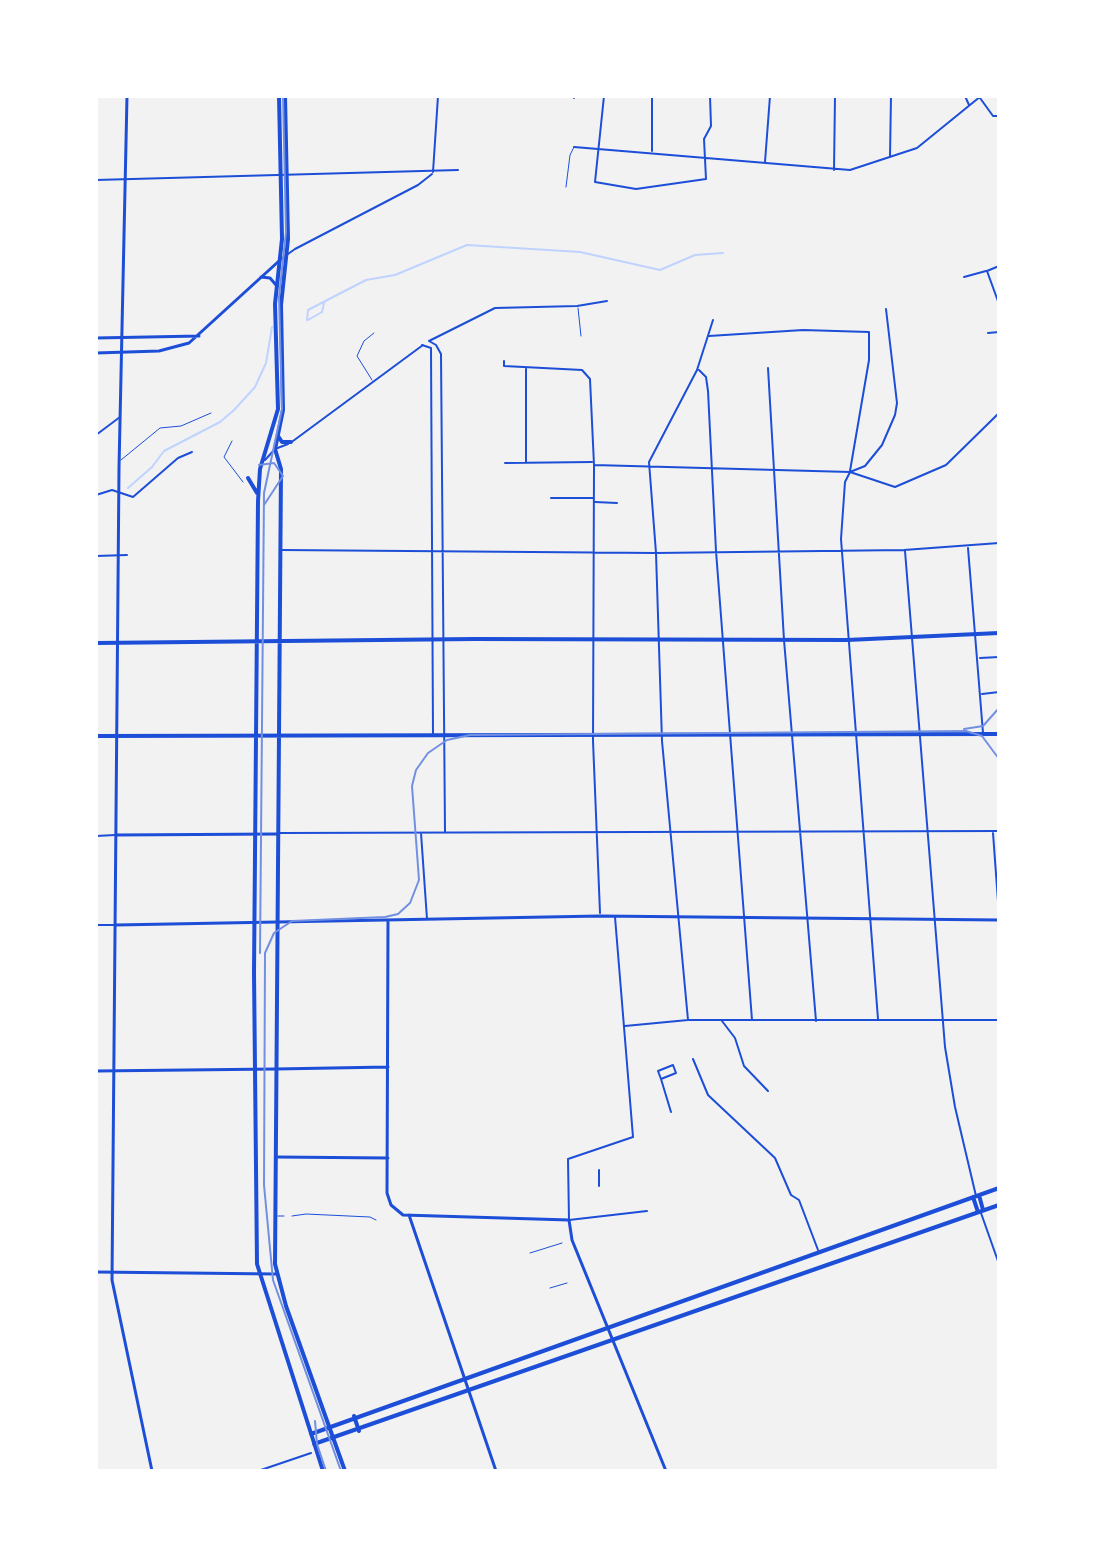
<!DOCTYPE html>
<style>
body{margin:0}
#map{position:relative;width:1095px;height:1567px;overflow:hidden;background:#f2f2f2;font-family:"PT Sans Narrow",sans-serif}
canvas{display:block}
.frame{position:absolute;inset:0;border:98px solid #fff;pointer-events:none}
</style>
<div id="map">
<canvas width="1095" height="1567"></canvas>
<div class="frame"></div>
</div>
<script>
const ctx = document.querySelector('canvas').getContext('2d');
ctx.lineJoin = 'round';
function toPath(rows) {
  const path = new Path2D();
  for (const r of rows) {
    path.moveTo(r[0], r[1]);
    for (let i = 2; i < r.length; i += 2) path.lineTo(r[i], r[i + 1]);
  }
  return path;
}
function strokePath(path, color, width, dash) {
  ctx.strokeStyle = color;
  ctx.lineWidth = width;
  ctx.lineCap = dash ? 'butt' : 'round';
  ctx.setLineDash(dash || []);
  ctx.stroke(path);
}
const stream = toPath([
 [307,320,308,310,366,280,395,275,467,245,580,252,660,270,695,255,723,253],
 [308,320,322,312,324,303],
 [128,488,152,467,164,451,220,422,234,410,255,387,266,363,272,327]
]);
const service = toPath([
 [566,187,570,155,574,147],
 [578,308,581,336],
 [372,380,357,356,364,341,374,333],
 [232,441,224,457,243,482],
 [121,460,160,428,181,426,211,413],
 [278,1216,284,1216],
 [292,1216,306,1214,370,1217,376,1220],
 [530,1253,562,1243],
 [550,1288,567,1283]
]);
const pedestrian = toPath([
 [240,1471,246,1471],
 [258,1471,311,1453]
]);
const minor = toPath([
 [574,96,574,98],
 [604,96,595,182,636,189,706,179,704,139,711,126,710,96],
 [652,96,652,151],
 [965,96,969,105],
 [980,98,993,116,999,116],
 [574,147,850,170,917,148,981,96],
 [890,157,891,96],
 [765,162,770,96],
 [834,170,835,96],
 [433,172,438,96],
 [96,180,458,170],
 [281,259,295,249,418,185,432,174],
 [999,266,987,271,999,304],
 [964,277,986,271],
 [988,333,999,332],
 [709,336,803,330,869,332,869,360,850,471],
 [429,341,436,345,441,354,445,832],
 [429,341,495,308,577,306,607,301],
 [422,345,431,348,433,734],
 [504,361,504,366,582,370,590,379,594,465,593,741,600,913],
 [526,368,526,462],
 [768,368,784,640,816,1021],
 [699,370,706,377,708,391,716,551,752,1020],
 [96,435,120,417],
 [293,441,423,345],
 [265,460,275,449,288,444],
 [505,463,592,462],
 [594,465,850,472,895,487,946,465,999,413],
 [96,495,112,490,133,497,178,458,192,452],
 [551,498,593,498],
 [595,502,617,503],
 [968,548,983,733],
 [282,550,656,553,904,550,999,543],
 [905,551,945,1047,955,1107,976,1196],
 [96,556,127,555],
 [980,658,999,657],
 [982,694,999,692],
 [280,833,999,831],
 [421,833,427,919],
 [993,833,999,915],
 [96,836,115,835],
 [615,917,633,1137,568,1159,569,1220,647,1211],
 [96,925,115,925],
 [878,1019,841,539,845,482,850,472,865,466,882,445,895,415,897,403,886,309],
 [688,1020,662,741,656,553,649,462,697,370,713,320],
 [722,1021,735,1038,744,1066,768,1091],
 [625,1026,688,1020,999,1020],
 [693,1059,708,1095,775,1158,791,1195,799,1200,818,1250],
 [661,1079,658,1071,673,1065,676,1073,661,1079,671,1112],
 [599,1170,599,1186],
 [981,1213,999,1264],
 [672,1470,705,1471]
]);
const tertiary = toPath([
 [127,96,119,468,112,1280,152,1471],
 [116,835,277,834],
 [388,921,387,1193,391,1205,403,1215,569,1220,572,1240,666,1471],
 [116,925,600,916,999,920],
 [276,1069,388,1067],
 [276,1157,388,1158],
 [409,1215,496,1471]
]);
const secondary = toPath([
 [261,277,270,278,276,285],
 [96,338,199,336],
 [96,353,159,351,189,343,279,261],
 [96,1071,276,1069],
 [96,1272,276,1274]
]);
const primary = toPath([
 [279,96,282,239,275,304,278,409,260,469,258,501,254,972,257,1264,323,1471],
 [285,96,288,239,281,305,283,410,275,449,281,469,275,1264,286,1306,345,1471],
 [278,436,282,442,291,442],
 [248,478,257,493],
 [96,643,474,639,847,640,999,633],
 [96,736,999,734],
 [979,1195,983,1210],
 [973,1197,978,1212],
 [354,1416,359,1431],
 [311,1434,999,1188],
 [314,1444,999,1205]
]);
const tram = toPath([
 [259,465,274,463,283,476,264,505],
 [964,729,983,726,999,708],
 [260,953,264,493,282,409,279,297,286,232,283,96],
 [315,1421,317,1444,326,1471],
 [341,1471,273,1280,264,1185,265,953,274,933,292,921,385,917,398,914,410,903,419,880,412,786,416,770,428,753,447,740,470,735,966,731,982,736,999,759]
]);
strokePath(stream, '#bfd3fe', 2);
strokePath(service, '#1d4ed8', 1);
strokePath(pedestrian, '#1d4ed8', 2);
strokePath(minor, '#1d4ed8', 2);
strokePath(tertiary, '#1d4ed8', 3);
strokePath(secondary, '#1d4ed8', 3);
strokePath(primary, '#1d4ed8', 4);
strokePath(tram, '#7290e2', 2);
</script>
